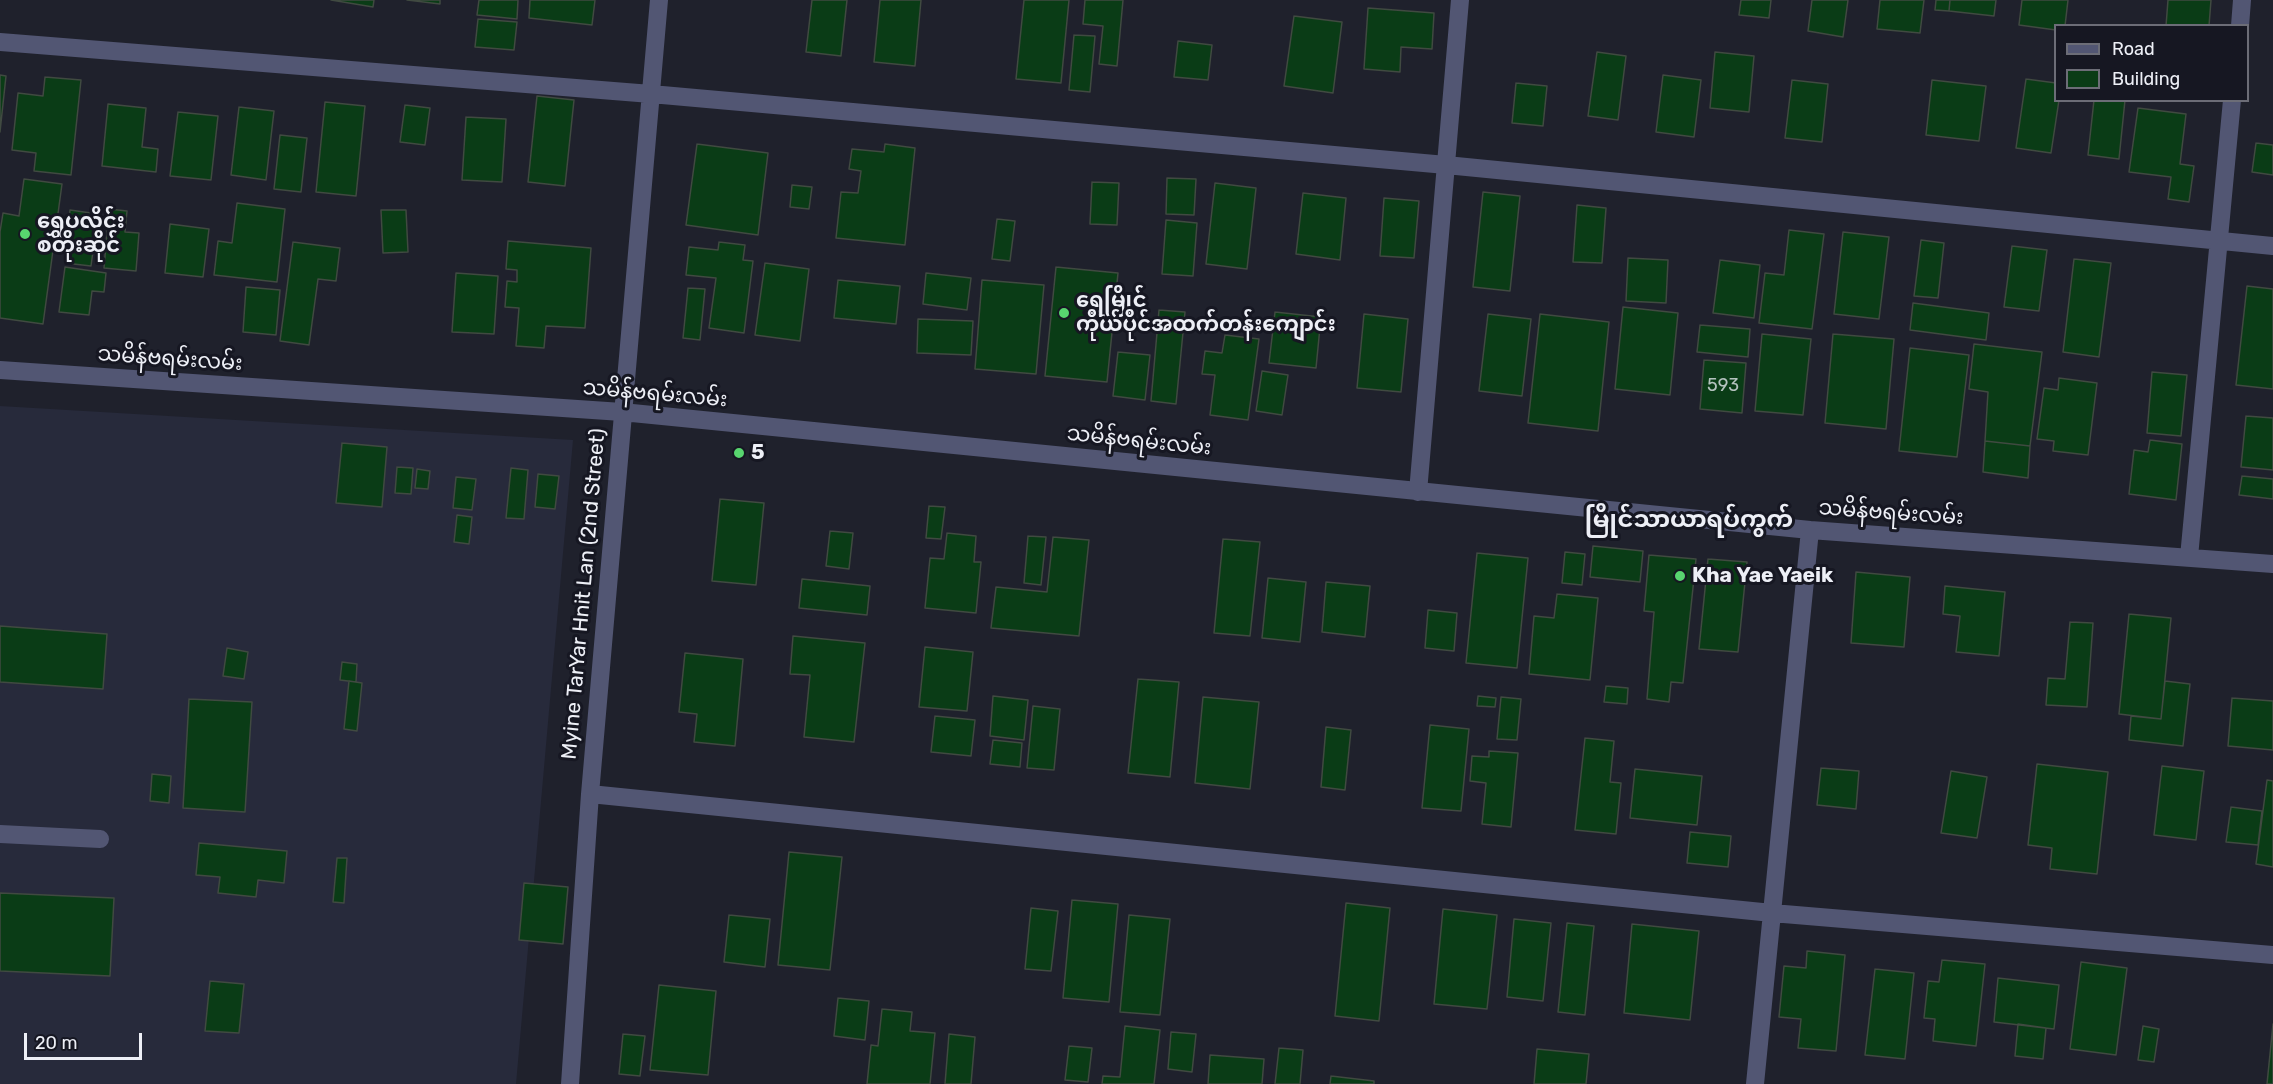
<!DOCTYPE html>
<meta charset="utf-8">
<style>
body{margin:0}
#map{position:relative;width:2273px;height:1084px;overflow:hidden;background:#1f212c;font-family:Rubik,sans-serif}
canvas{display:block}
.legend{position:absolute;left:2054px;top:24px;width:195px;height:78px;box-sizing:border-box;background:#161722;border:2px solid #6c6d77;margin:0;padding:8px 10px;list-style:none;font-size:18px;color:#edeff6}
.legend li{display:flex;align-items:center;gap:12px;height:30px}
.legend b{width:30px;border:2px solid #6c6d77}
.scale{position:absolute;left:24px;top:1033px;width:118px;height:27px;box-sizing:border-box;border:3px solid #edeff6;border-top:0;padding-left:8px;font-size:18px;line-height:21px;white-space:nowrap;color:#edeff6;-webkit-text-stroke:4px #161722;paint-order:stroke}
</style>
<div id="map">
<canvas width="2273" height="1084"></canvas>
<ul class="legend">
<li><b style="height:8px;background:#525673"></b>Road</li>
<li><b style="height:16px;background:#0a3c16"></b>Building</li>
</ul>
<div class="scale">20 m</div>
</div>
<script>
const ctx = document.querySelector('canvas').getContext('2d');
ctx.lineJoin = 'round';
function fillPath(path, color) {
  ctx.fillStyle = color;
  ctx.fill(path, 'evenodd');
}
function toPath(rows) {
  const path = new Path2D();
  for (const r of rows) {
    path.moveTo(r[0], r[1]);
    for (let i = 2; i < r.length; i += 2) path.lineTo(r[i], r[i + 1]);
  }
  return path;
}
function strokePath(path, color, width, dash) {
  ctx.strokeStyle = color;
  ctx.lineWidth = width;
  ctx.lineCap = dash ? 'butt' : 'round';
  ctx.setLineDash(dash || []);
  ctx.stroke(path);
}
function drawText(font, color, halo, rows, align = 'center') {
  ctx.font = font + ' Rubik,"Noto Sans Myanmar",sans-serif';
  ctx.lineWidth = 6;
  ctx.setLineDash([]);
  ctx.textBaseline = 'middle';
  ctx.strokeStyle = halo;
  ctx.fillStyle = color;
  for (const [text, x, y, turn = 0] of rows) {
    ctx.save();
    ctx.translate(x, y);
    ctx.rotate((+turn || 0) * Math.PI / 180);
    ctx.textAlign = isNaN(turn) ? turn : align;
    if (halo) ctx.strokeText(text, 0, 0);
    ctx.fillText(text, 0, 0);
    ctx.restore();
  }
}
const built = toPath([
 [0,406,573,440,516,1084,0,1084]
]);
const building = toPath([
 [331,0,374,0,373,7,331,0],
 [407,0,440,0,440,4,407,0],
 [479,0,518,0,517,19,477,15,479,0],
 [530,0,595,0,592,25,529,18,530,0],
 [812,0,847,0,841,56,806,52,812,0],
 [880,0,921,0,915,66,874,62,880,0],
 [1024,0,1069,0,1061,83,1016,79,1024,0],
 [1085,0,1123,0,1117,66,1099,64,1103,26,1083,24,1085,0],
 [1741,0,1771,0,1769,18,1739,15,1741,0],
 [1812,0,1848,0,1843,37,1808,31,1812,0],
 [1880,0,1924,0,1920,33,1877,29,1880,0],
 [1936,0,1950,0,1949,11,1935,10,1936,0],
 [1950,0,1996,0,1994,16,1949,11,1950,0],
 [2022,0,2068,0,2065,26,2056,26,2056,30,2019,25,2022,0],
 [2168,0,2211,0,2209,26,2166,26,2168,0],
 [1368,8,1434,13,1432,49,1401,47,1400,72,1364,69,1368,8],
 [1294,16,1342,22,1333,93,1284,86,1294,16],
 [478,19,517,22,514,50,475,47,478,19],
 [1074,35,1095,36,1090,92,1069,90,1074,35],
 [1178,41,1212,45,1208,80,1174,77,1178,41],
 [1597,52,1626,56,1618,120,1588,116,1597,52],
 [1715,52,1754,56,1749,112,1710,108,1715,52],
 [0,75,6,76,0,132,0,75],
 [1663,75,1701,80,1694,137,1656,132,1663,75],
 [45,77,81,80,71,175,34,171,36,153,12,150,18,93,43,96,45,77],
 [2026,79,2056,83,2056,100,2059,100,2051,153,2016,148,2026,79],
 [1792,80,1828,84,1822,142,1785,138,1792,80],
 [1932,80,1986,86,1979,141,1926,135,1932,80],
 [1516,83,1547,86,1543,126,1512,123,1516,83],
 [537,96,574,100,565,186,528,182,537,96],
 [2094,100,2125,100,2119,159,2088,155,2094,100],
 [325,102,365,106,356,196,316,192,325,102],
 [108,104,146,108,142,147,158,149,156,172,102,166,108,104],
 [405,105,430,108,425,145,400,142,405,105],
 [239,107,274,111,266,180,231,175,239,107],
 [2138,108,2186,114,2180,164,2194,166,2189,202,2168,199,2171,177,2129,172,2138,108],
 [178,112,218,116,211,180,170,176,178,112],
 [466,117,506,119,502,182,462,180,466,117],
 [280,135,307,138,301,192,274,189,280,135],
 [2256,143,2273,145,2273,175,2252,172,2256,143],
 [697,144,768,153,758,235,686,225,697,144],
 [885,144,915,148,905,245,836,238,841,192,858,193,861,171,849,169,852,149,884,152,885,144],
 [1167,178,1196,179,1194,215,1166,214,1167,178],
 [24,179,62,184,43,324,0,318,0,232,3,213,19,216,24,179],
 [1092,182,1119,183,1117,225,1090,224,1092,182],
 [1215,183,1256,188,1247,269,1206,264,1215,183],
 [792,185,812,187,809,209,790,207,792,185],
 [1483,192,1520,196,1510,291,1473,287,1483,192],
 [1303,193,1346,198,1340,260,1296,254,1303,193],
 [1384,198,1419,201,1414,258,1380,256,1384,198],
 [237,203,285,209,277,282,214,275,218,241,232,243,237,203],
 [1577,205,1606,208,1602,263,1573,262,1577,205],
 [109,209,127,211,125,232,139,233,136,271,104,268,109,209],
 [70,210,98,214,91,266,65,263,70,210],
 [381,210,406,210,408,252,383,253,381,210],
 [997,219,1015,221,1010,261,992,259,997,219],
 [1166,220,1197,223,1193,276,1162,274,1166,220],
 [170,224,209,229,203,277,165,273,170,224],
 [1789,230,1824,234,1812,329,1759,323,1765,273,1784,275,1789,230],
 [1843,232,1889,237,1879,319,1834,314,1843,232],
 [1921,240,1944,243,1938,298,1914,296,1921,240],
 [508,241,591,248,585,328,546,326,544,348,516,346,519,308,505,307,507,281,517,282,517,270,506,269,508,241],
 [293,242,340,248,336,281,318,279,309,345,280,341,293,242],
 [719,242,745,245,743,260,753,261,744,333,709,328,716,278,686,275,689,247,718,250,719,242],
 [2012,246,2047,250,2039,311,2004,307,2012,246],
 [1628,258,1668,260,1666,303,1626,301,1628,258],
 [2074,259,2111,263,2099,357,2063,352,2074,259],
 [1720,260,1760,265,1754,318,1713,313,1720,260],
 [765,263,809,269,800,341,755,335,765,263],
 [65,267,106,273,104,292,92,291,89,315,59,312,65,267],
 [1056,267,1118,273,1107,382,1045,376,1056,267],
 [456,273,498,276,494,334,452,332,456,273],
 [926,273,971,278,967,310,923,304,926,273],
 [838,280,900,286,896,324,834,318,838,280],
 [982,280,1044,285,1036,374,975,369,982,280],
 [2247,286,2273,289,2273,389,2236,385,2247,286],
 [246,287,280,290,276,335,243,332,246,287],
 [688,288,705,289,700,340,683,338,688,288],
 [1913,303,1989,313,1986,340,1910,330,1913,303],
 [1623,307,1678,313,1670,395,1615,389,1623,307],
 [1159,310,1185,312,1176,404,1151,401,1159,310],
 [1275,312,1321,317,1316,368,1269,363,1275,312],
 [1364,314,1408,319,1401,392,1357,388,1364,314],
 [1488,314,1531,319,1522,396,1479,391,1488,314],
 [1540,314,1609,322,1598,431,1528,423,1540,314],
 [918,319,973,321,971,355,917,353,918,319],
 [1700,325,1750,329,1748,357,1697,352,1700,325],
 [1762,334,1811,339,1803,415,1755,411,1762,334],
 [1833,334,1894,339,1886,429,1825,423,1833,334],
 [1225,335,1259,339,1248,420,1210,415,1215,375,1202,374,1205,351,1222,353,1225,335],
 [1974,344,2042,352,2030,446,1985,441,1988,392,1969,389,1974,344],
 [1910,348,1969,355,1957,457,1899,451,1910,348],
 [1118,352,1150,355,1145,400,1113,396,1118,352],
 [1704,360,1746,363,1742,413,1700,409,1704,360],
 [1262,371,1288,375,1282,415,1256,411,1262,371],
 [2152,372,2187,375,2181,436,2147,433,2152,372],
 [2059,378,2097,383,2088,455,2053,451,2054,441,2037,439,2044,388,2058,390,2059,378],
 [2246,416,2273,418,2273,470,2241,467,2246,416],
 [2150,440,2182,444,2176,500,2129,494,2134,450,2148,452,2150,440],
 [1985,441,2030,446,2028,478,1983,472,1985,441],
 [342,443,387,447,382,507,336,503,342,443],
 [397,467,413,468,411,494,395,493,397,467],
 [511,468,528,470,524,519,506,518,511,468],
 [417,469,430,471,428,489,415,488,417,469],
 [538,474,559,476,555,509,535,507,538,474],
 [2242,476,2273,479,2273,499,2239,495,2242,476],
 [456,477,476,479,472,510,453,508,456,477],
 [720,499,764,503,756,585,712,581,720,499],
 [929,506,945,507,941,539,926,538,929,506],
 [457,515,472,517,469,544,454,542,457,515],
 [830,531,853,533,849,569,826,566,830,531],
 [947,533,976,536,974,562,981,562,976,613,925,608,930,558,944,559,947,533],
 [1028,536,1046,537,1041,585,1024,583,1028,536],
 [1053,537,1089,540,1079,636,991,628,996,587,1047,592,1053,537],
 [1223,539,1260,542,1250,636,1214,633,1223,539],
 [1593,546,1643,551,1640,582,1590,577,1593,546],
 [1565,552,1585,554,1582,585,1562,583,1565,552],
 [1477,553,1528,558,1517,668,1466,663,1477,553],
 [1649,555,1696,559,1683,683,1671,682,1669,702,1647,699,1654,612,1644,611,1649,555],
 [1708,559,1747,562,1738,652,1699,649,1708,559],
 [1856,572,1910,577,1904,647,1851,643,1856,572],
 [1268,578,1306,582,1300,642,1262,638,1268,578],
 [802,579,870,586,867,615,799,608,802,579],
 [1326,582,1370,586,1365,637,1322,632,1326,582],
 [1945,586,2005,592,1999,656,1956,652,1960,616,1943,614,1945,586],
 [1557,594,1598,598,1590,680,1529,674,1534,616,1554,618,1557,594],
 [1428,610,1457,613,1454,651,1425,648,1428,610],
 [2129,614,2171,618,2161,719,2119,714,2129,614],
 [2070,622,2093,623,2087,707,2046,705,2048,678,2065,679,2070,622],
 [0,626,107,634,103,689,0,682,0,626],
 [793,636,865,643,854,742,804,737,810,675,790,674,793,636],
 [925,647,973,652,967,711,919,707,925,647],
 [227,648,248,652,244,679,223,676,227,648],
 [685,653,743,659,735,746,694,742,697,714,679,712,685,653],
 [342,662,357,664,356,682,340,680,342,662],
 [1138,679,1179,682,1170,777,1128,773,1138,679],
 [349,681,362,683,357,731,344,729,349,681],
 [2165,681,2190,684,2183,746,2129,740,2131,716,2161,719,2165,681],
 [1606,686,1628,688,1627,704,1604,702,1606,686],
 [993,696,1028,700,1024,740,990,736,993,696],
 [1478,696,1496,698,1495,707,1477,706,1478,696],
 [1203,697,1259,702,1250,789,1195,783,1203,697],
 [1501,697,1521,699,1517,740,1497,739,1501,697],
 [2232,698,2273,701,2273,750,2228,746,2232,698],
 [189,699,252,702,245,812,183,808,189,699],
 [1033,706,1060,709,1054,770,1027,768,1033,706],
 [935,716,975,720,971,756,931,752,935,716],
 [1430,725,1469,729,1461,811,1422,808,1430,725],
 [1326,727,1351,730,1345,790,1321,787,1326,727],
 [1585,738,1614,741,1610,782,1621,783,1616,834,1575,830,1585,738],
 [993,740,1022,743,1020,767,990,764,993,740],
 [1489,751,1518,753,1511,827,1482,824,1486,783,1470,781,1472,756,1489,757,1489,751],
 [2037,764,2108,772,2097,874,2050,869,2052,848,2028,845,2037,764],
 [2162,766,2204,771,2196,840,2154,835,2162,766],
 [1821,768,1859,771,1856,809,1817,805,1821,768],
 [1635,769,1702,776,1697,825,1630,818,1635,769],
 [1951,771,1987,777,1977,838,1941,833,1951,771],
 [152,774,171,776,169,803,150,801,152,774],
 [2267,780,2273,781,2273,867,2256,864,2267,780],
 [2231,807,2262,811,2258,845,2226,842,2231,807],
 [1690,832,1731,836,1728,867,1687,863,1690,832],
 [199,843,287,851,284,883,258,880,256,897,218,893,220,877,196,875,199,843],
 [789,852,842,857,830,970,778,965,789,852],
 [337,858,347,858,344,903,333,902,337,858],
 [524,883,568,887,563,944,519,940,524,883],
 [0,893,114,898,110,976,0,971,0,893],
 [1072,900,1118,904,1109,1002,1063,998,1072,900],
 [1346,903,1390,908,1379,1021,1335,1016,1346,903],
 [1031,908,1058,911,1051,971,1025,969,1031,908],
 [1443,909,1497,915,1487,1009,1434,1004,1443,909],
 [729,915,770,919,765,967,724,962,729,915],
 [1129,915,1170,919,1160,1015,1120,1012,1129,915],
 [1514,919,1551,923,1543,1001,1507,997,1514,919],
 [1567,923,1594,926,1585,1015,1558,1012,1567,923],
 [1632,924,1699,931,1690,1020,1624,1013,1632,924],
 [1807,951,1845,955,1836,1051,1798,1048,1801,1019,1779,1017,1784,966,1806,968,1807,951],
 [1942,960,1985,964,1976,1046,1933,1041,1935,1019,1924,1018,1928,981,1939,982,1942,960],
 [2081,962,2127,968,2116,1055,2070,1049,2081,962],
 [1875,969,1914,973,1905,1059,1865,1055,1875,969],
 [1998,978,2059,985,2054,1029,1994,1022,1998,978],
 [210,981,244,984,239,1033,205,1031,210,981],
 [659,985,716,991,708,1075,650,1070,659,985],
 [838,998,869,1001,865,1040,834,1036,838,998],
 [882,1009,912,1012,910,1031,935,1033,930,1084,867,1084,871,1045,878,1046,882,1009],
 [2018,1024,2046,1028,2043,1059,2015,1056,2018,1024],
 [2273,1024,2273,1084,2267,1084,2273,1024],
 [1125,1026,1160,1030,1154,1084,1102,1084,1103,1076,1120,1077,1125,1026],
 [2143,1026,2159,1029,2154,1062,2138,1060,2143,1026],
 [1171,1032,1196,1034,1192,1072,1168,1069,1171,1032],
 [623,1034,645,1036,640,1076,619,1074,623,1034],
 [949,1034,975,1037,971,1084,945,1084,949,1034],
 [1069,1046,1092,1048,1088,1082,1065,1080,1069,1046],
 [1279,1048,1303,1050,1300,1084,1275,1084,1279,1048],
 [1537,1049,1589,1054,1586,1084,1534,1084,1537,1049],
 [1210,1055,1264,1059,1262,1084,1208,1084,1210,1055],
 [1331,1076,1374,1081,1374,1084,1330,1084,1331,1076]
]);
const minor = toPath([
 [2240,26,2242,0],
 [0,42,651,94,1446,165,2273,246],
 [0,370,622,412,1810,530,2273,564],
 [1418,492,1460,0],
 [2189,557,2232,100],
 [590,794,1772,913,2273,955],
 [0,834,100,839],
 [570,1084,590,794,659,0],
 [1755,1084,1810,530]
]);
const markers = [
 [25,234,6,"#58d56f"],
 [1064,313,6,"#58d56f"],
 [739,453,6,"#58d56f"],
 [1680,576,6,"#58d56f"]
];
const numberNames = [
 ["593",1723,386]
];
const poiNames = [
 ["ရွှေပလိုင်း",37,222],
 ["စတိုးဆိုင်",37,246],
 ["ရွှေမြိုင်",1076,301],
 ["ကိုယ်ပိုင်အထက်တန်းကျောင်း",1076,325],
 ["5",751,453],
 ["Kha Yae Yaeik",1692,576]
];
const streetNames = [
 ["သမိန်ဗရမ်းလမ်း",170,359,4],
 ["သမိန်ဗရမ်းလမ်း",655,394,5],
 ["သမိန်ဗရမ်းလမ်း",1139,441,6],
 ["သမိန်ဗရမ်းလမ်း",1891,513,4],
 ["Myine TarYar Hnit Lan (2nd Street)",584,594,-85]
];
const quarterNames = [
 ["မြိုင်သာယာရပ်ကွက်",1689,520]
];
fillPath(built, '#272a3b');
fillPath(building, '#0a3c16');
strokePath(building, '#404a41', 1.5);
strokePath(minor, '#525673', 18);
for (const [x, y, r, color] of markers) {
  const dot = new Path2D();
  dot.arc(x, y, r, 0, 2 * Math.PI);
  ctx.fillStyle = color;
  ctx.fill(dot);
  strokePath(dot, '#161722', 2);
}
drawText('18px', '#b4c2be', null, numberNames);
drawText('bold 21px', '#edeff6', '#161722', poiNames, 'left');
drawText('21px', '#edeff6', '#161722', streetNames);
drawText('bold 24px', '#edeff6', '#161722', quarterNames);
</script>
